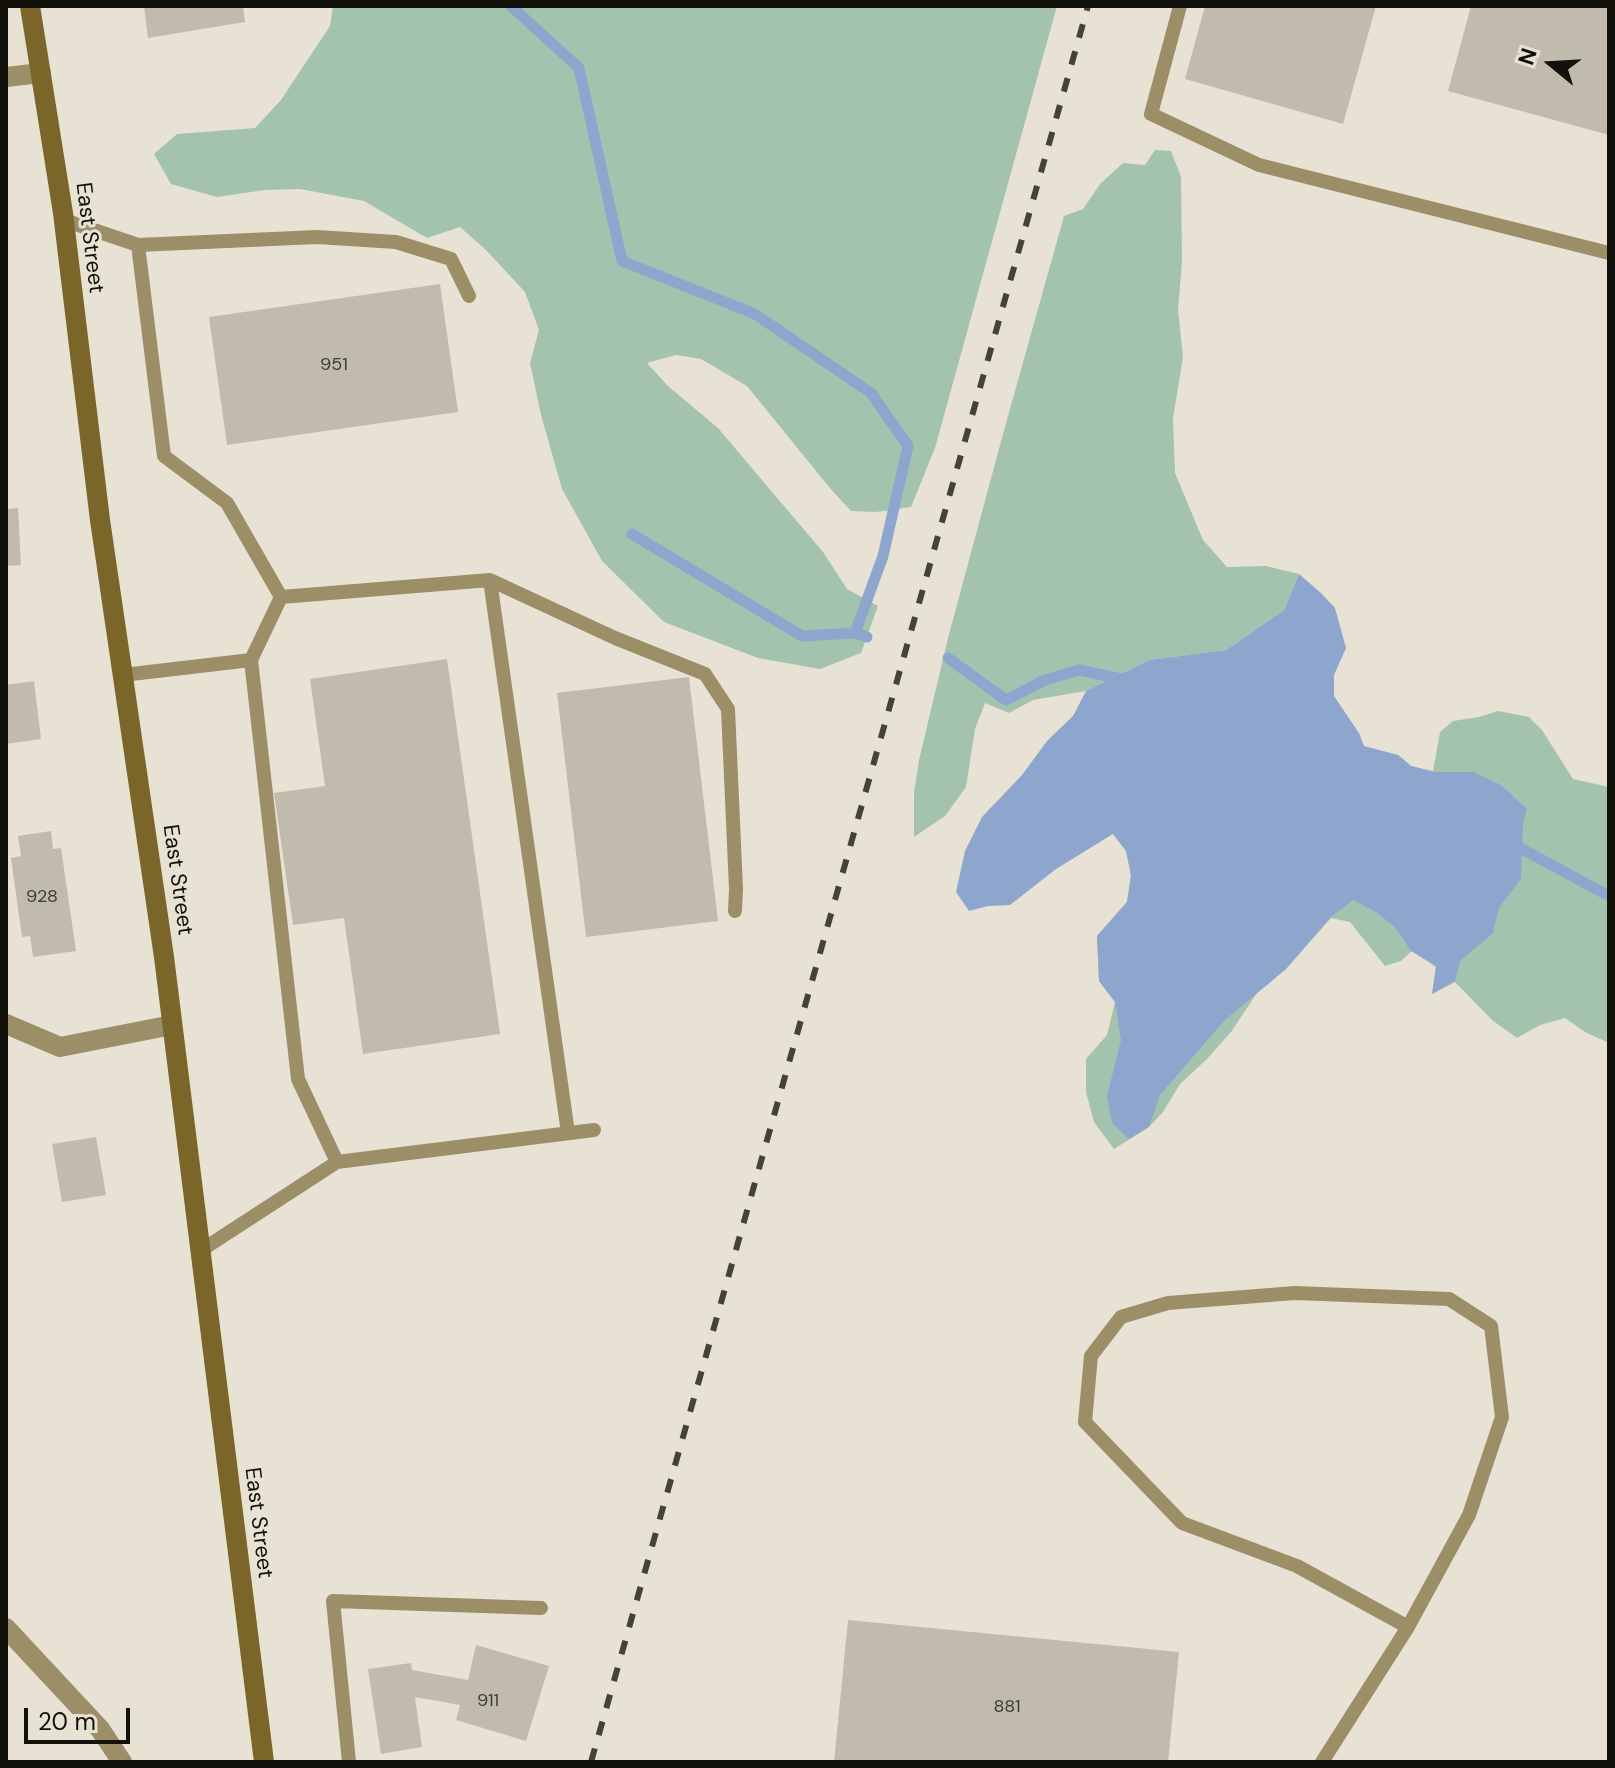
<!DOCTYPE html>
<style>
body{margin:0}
#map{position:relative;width:1615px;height:1768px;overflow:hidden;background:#e8e2d4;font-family:"DM Sans",sans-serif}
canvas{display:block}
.frame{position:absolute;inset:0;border:8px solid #13110c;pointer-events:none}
.north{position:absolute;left:1511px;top:24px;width:80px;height:80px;-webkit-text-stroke:6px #e8e2d4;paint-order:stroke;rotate:288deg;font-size:22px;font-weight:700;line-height:32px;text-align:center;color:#13110c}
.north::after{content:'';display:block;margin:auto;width:28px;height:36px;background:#13110c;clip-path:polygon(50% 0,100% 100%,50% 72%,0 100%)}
.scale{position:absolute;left:24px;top:1708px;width:106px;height:36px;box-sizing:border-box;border:4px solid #13110c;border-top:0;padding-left:10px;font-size:24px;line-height:28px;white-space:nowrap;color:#13110c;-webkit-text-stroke:6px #e8e2d4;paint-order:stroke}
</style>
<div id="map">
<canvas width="1615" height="1768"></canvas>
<div class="frame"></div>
<div class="north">N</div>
<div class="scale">20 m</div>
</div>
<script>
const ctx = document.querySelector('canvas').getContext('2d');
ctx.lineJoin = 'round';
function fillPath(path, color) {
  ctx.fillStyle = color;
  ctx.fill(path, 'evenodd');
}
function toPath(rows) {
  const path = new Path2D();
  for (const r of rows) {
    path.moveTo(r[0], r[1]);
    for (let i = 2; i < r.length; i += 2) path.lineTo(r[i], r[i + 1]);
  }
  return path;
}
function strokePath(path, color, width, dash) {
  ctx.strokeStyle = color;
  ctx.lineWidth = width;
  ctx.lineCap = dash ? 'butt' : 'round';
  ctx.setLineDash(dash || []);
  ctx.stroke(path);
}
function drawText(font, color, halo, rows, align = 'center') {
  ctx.font = font + ' "DM Sans",sans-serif';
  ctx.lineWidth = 6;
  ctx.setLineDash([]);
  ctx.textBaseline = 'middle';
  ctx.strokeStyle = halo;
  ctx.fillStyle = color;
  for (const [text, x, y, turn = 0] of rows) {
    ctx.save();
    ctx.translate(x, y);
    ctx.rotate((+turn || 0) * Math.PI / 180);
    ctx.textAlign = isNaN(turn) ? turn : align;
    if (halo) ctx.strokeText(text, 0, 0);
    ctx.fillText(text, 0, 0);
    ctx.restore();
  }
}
const green = toPath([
 [333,6,1057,6,935,448,911,507,876,512,851,511,829,487,747,386,701,359,676,355,647,363,668,386,718,428,823,552,847,589,878,606,861,653,820,669,758,658,664,622,602,561,562,489,541,415,530,363,539,330,525,292,486,250,460,227,427,238,364,201,300,189,265,190,217,197,171,184,154,154,177,134,255,128,281,100,330,26],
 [1155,150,1171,151,1181,177,1182,261,1178,310,1183,357,1173,418,1175,473,1203,540,1227,567,1266,566,1299,574,1284,610,1226,650,1149,660,1086,691,1033,700,1009,713,985,703,975,729,966,787,945,816,914,837,914,793,919,760,948,638,1003,434,1064,216,1083,209,1100,184,1123,163,1145,165],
 [1498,711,1529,717,1542,730,1573,779,1609,787,1609,1043,1585,1032,1565,1018,1540,1025,1517,1038,1492,1020,1455,982,1432,994,1436,967,1412,951,1401,961,1385,966,1350,922,1331,918,1286,969,1257,993,1231,1032,1207,1059,1180,1084,1163,1112,1149,1127,1114,1149,1094,1122,1086,1092,1086,1059,1107,1035,1115,1002,1099,981,1097,936,1127,902,1131,875,1126,851,1113,834,1359,733,1364,747,1398,755,1411,766,1433,771,1440,732,1453,721,1479,717]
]);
const water = toPath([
 [1299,574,1321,593,1335,608,1346,648,1334,675,1334,696,1359,733,1364,746,1398,755,1411,766,1434,772,1473,772,1501,785,1527,809,1523,823,1521,879,1499,908,1493,933,1460,961,1455,981,1432,994,1436,966,1411,951,1395,927,1376,912,1353,900,1330,918,1286,969,1225,1020,1160,1095,1149,1127,1129,1139,1112,1123,1107,1096,1121,1040,1115,1002,1099,981,1097,936,1127,902,1131,875,1126,851,1113,834,1056,869,1010,905,988,906,969,911,956,892,965,851,982,817,1022,775,1047,741,1073,716,1086,691,1149,660,1226,650,1284,610]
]);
const stream = toPath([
 [511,6,579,68,622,261,755,314,871,393,908,446,883,556,855,633],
 [632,534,802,636,855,633,867,637],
 [948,658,1006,700,1045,680,1079,670,1126,680],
 [1511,843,1609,896]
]);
const building = toPath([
 [144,6,243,6,245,22,148,38],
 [1205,6,1376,6,1343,124,1185,79],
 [1471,6,1609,6,1609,135,1448,91],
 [440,284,458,412,227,445,209,317],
 [18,508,21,565,6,566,6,509],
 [447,659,500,1034,363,1054,344,918,293,925,274,793,325,786,310,679],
 [689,677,718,921,586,937,557,693],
 [34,681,41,739,6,744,6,685],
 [51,831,53,849,61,848,76,951,33,957,30,936,22,937,11,858,21,856,18,836],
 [96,1137,106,1195,62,1202,52,1144],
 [848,1620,1179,1652,1168,1762,834,1762],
 [476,1645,549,1666,526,1741,456,1720,460,1705,415,1697,422,1747,381,1754,368,1669,411,1663,412,1670,468,1680]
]);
const service = toPath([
 [1180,6,1151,114,1259,165,1609,253],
 [64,220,138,245,164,456,227,503,281,597],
 [138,245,317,237,396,242,451,259,469,296],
 [490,580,615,638,705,674,728,709,736,889,735,911],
 [251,660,281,597,490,580,568,1133],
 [123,675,251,660,298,1079,337,1162,200,1251],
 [337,1162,594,1130],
 [349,1762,333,1601,541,1608],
 [1322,1762,1408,1627,1469,1515,1502,1417,1491,1326,1449,1299,1295,1293,1168,1303,1121,1317,1091,1356,1085,1422,1182,1523,1297,1566,1408,1627]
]);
const minor = toPath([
 [6,77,41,73],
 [6,1024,60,1047,172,1025],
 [6,1628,100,1729,122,1762]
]);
const secondary = toPath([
 [30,6,63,213,100,520,164,957,264,1762]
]);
const rail = toPath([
 [591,1762,1088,6]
]);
const numberNames = [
 ["951",334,365],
 ["928",42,897],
 ["911",488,1701],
 ["881",1007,1707]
];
const streetNames = [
 ["East Street",89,238,83],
 ["East Street",177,880,82],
 ["East Street",258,1523,83]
];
fillPath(green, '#a3c3af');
fillPath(water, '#8ea6ce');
strokePath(stream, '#8ea6ce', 11);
fillPath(building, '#c1bbae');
strokePath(service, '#9c8f68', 14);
strokePath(minor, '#9c8f68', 20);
strokePath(secondary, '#796628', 20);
strokePath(rail, '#44423a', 6, [14, 14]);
drawText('18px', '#3e3c34', null, numberNames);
drawText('22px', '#13110c', '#e8e2d4', streetNames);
</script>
